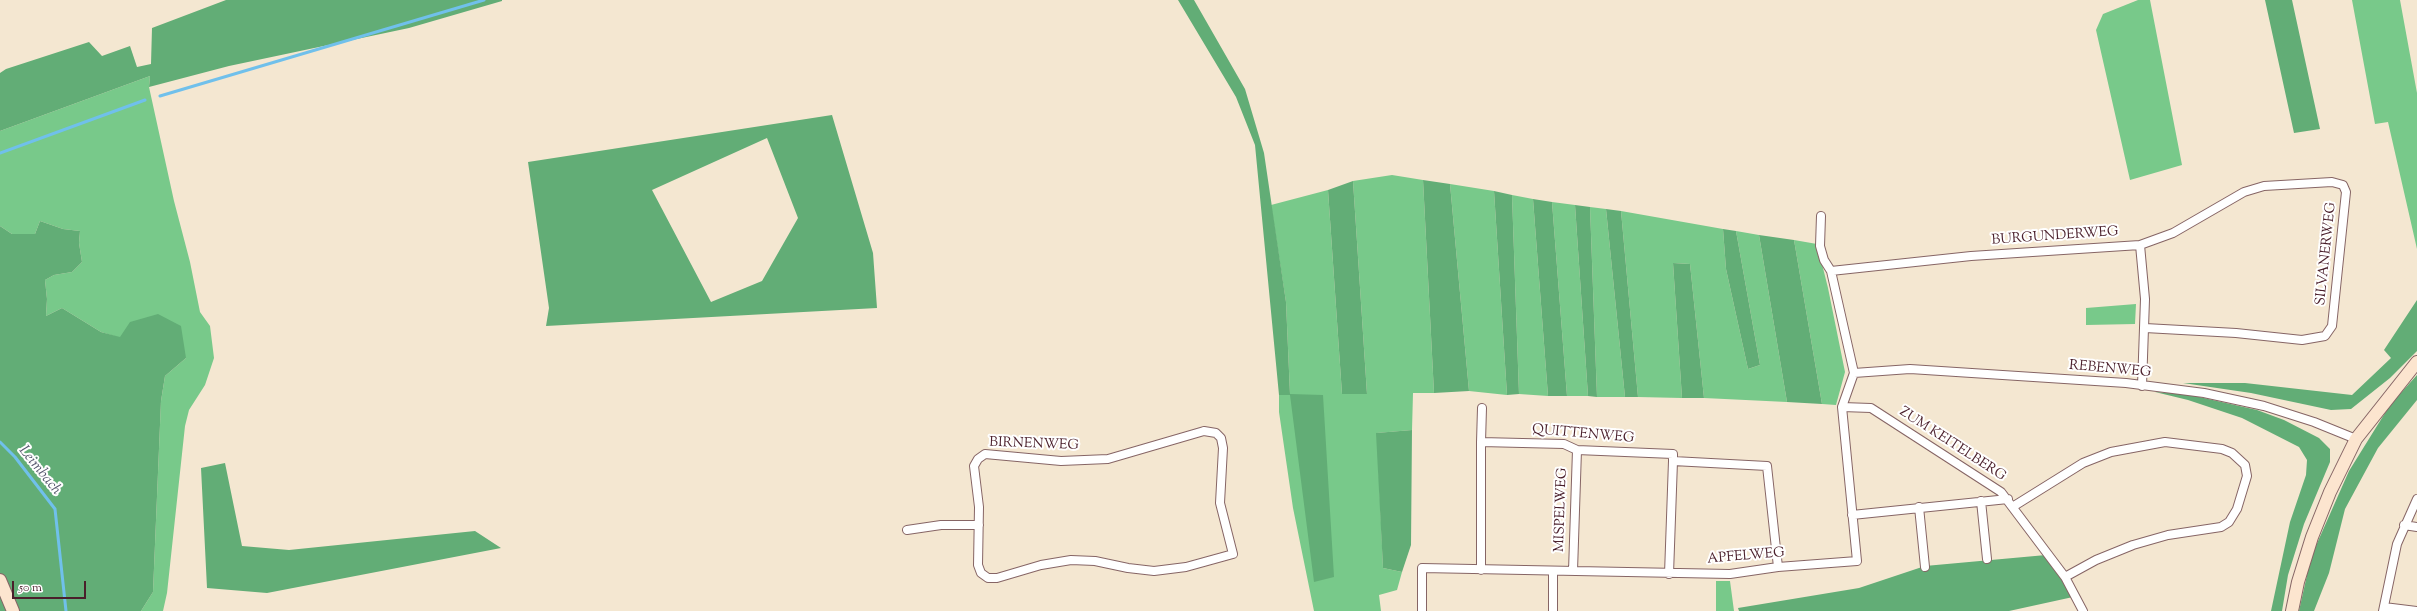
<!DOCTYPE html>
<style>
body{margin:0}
#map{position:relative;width:2417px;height:611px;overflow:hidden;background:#f4e7d1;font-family:"Sorts Mill Goudy",serif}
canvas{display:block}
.scale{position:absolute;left:12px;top:581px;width:74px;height:18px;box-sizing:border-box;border:2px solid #4a1f2b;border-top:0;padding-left:5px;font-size:12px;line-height:14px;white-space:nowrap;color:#4a1f2b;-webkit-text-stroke:3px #fff;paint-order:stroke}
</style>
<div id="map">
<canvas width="2417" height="611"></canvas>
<div class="scale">50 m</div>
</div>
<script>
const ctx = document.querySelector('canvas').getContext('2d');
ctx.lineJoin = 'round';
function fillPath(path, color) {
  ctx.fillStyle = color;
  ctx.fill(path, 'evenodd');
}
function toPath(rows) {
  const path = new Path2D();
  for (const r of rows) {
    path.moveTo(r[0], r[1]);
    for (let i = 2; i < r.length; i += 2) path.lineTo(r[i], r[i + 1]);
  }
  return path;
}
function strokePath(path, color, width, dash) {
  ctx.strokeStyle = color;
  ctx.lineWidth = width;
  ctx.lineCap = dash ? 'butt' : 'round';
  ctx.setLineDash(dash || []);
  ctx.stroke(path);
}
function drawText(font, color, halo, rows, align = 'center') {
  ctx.font = font + ' "Sorts Mill Goudy",serif';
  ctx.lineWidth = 4;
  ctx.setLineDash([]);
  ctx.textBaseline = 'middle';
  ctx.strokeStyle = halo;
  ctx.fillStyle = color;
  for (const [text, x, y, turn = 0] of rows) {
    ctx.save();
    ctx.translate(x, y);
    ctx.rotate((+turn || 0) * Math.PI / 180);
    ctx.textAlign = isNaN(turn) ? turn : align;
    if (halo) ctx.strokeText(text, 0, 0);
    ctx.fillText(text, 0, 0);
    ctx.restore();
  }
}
const green = toPath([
 [2138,0,2150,0,2182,165,2130,180,2096,30,2103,14],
 [2352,0,2400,0,2417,93,2417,249,2388,122,2375,124],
 [150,76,149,87,174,201,190,262,200,312,210,326,214,358,205,385,189,410,185,426,167,593,163,611,141,611,153,592,161,401,165,376,186,358,101,332,62,308,46,316,47,299,45,280,54,275,72,272,82,262,79,243,80,231,63,229,40,221,35,234,12,234,0,226,0,131],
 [1392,175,1423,180,1434,393,1413,393,1412,430,1377,433,1383,568,1402,572,1397,590,1379,595,1381,611,1314,611,1293,508,1279,412,1279,395,1290,394,1286,302,1271,205,1328,190,1342,394,1367,394,1353,181],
 [1450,184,1494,191,1507,395,1469,391],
 [1512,195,1533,199,1548,396,1519,394],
 [1552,202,1575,205,1588,396,1567,396],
 [1590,207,1606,209,1625,397,1597,397],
 [1621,211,1723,229,1726,269,1748,369,1760,365,1736,231,1759,235,1787,402,1704,398,1690,264,1673,263,1682,398,1638,397],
 [1794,240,1817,244,1828,288,1845,372,1836,405,1822,404],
 [2136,304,2135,324,2086,325,2086,308],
 [1716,581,1730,581,1734,611,1716,611]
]);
const forest = toPath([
 [226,0,502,0,502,1,409,28,229,66,149,87,150,76,0,131,0,73,6,69,89,42,102,56,130,46,137,67,151,64,152,28],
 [1178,0,1194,0,1245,89,1264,153,1286,302,1290,394,1323,395,1334,577,1314,582,1290,395,1279,395,1255,145,1236,97],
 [2265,0,2292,0,2320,129,2294,133],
 [832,115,873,253,877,308,546,326,549,308,528,162],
 [767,138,798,218,762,281,711,302,652,190],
 [1423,180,1450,184,1469,391,1434,393],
 [1353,181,1367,394,1342,394,1328,190],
 [1494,191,1512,195,1519,394,1507,395],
 [1533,199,1552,202,1567,396,1548,396],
 [1575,205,1590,207,1597,397,1588,396],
 [1606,209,1621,211,1638,397,1625,397],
 [40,221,63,229,80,231,79,243,82,262,72,272,54,275,45,280,47,299,46,316,62,308,101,332,120,337,130,322,158,314,181,326,186,358,165,376,161,401,153,592,141,611,0,611,0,226,12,234,35,234],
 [1723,229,1736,231,1760,365,1748,369,1726,269],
 [1759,235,1794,240,1822,404,1787,402],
 [1673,263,1690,264,1704,398,1682,398],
 [2417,300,2417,351,2390,378,2351,409,2331,410,2251,393,2183,383,2245,383,2352,395,2391,358,2384,350],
 [2417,375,2417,400,2378,448,2345,509,2329,573,2314,611,2299,611,2311,557,2349,471,2390,405],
 [2155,392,2186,394,2257,410,2284,420,2319,438,2330,449,2330,462,2304,524,2288,575,2282,611,2271,611,2290,522,2306,475,2307,460,2299,447,2242,418,2188,400],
 [1412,430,1411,545,1402,572,1383,568,1376,433],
 [225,463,242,546,289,550,475,531,501,548,267,593,207,588,201,468],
 [2046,555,2073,597,2009,611,1739,611,1738,608,1859,588,1925,566]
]);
const stream = toPath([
 [160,96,484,0],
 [0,153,145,100],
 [0,442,15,457,55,509,66,611]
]);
const street = toPath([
 [1821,216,1820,246,1824,260,1831,271,1854,373],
 [2140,245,2173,233,2244,192,2264,186,2332,182,2343,185,2346,192,2332,326,2325,336,2302,340,2236,333,2145,328],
 [1831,271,1971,256,2140,245,2145,299,2142,386],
 [1854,373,1910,369,2126,383,2204,393,2264,406,2314,422,2356,439],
 [1842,407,1871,408,2001,492,2065,577,2083,611],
 [1204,431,1216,433,1221,438,1223,448,1220,503,1233,554,1186,567,1154,571,1128,568,1095,561,1071,560,1041,565,997,578,988,578,981,573,978,565,979,507,974,466,978,459,985,454,1061,461,1108,459,1204,431],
 [1481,442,1482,408],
 [1981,501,1987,559],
 [2014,506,2083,463,2111,452,2165,442,2222,449,2232,453,2245,465,2247,476,2237,509,2229,522,2221,527,2168,535,2133,545,2096,560,2065,577],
 [1919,507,1925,567],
 [1852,515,2008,499],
 [2404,525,2417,527],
 [907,530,941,525,979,525],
 [1481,570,1481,442,1564,444,1577,450,1673,454,1673,461,1767,466,1778,567],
 [1553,571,1553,611],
 [1573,571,1577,450],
 [1669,574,1673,461],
 [2384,607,2417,611],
 [1422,611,1422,568,1730,574,1778,567,1857,561,1842,407,1854,373],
 [2383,611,2397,544,2417,499]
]);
const secondary = toPath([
 [0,580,13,611],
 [2292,611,2298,582,2312,537,2330,492,2356,439,2417,362]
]);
const streetNames = [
 ["BURGUNDERWEG",2055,237,-4],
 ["SILVANERWEG",2327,254,-84],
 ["REBENWEG",2110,370,5],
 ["QUITTENWEG",1583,435,5],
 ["BIRNENWEG",1034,445,2],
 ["ZUM KEITELBERG",1952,445,33],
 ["MISPELWEG",1562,510,-88],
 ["APFELWEG",1746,557,-5]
];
const waterNames = [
 ["Leimbach",39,471,51]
];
fillPath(green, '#78c98a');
fillPath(forest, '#62ad76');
strokePath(stream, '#70c0eb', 3);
strokePath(street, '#866565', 10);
strokePath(secondary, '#866565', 14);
strokePath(street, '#fff', 8);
strokePath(secondary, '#fce5cf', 12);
drawText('14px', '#4a1f2b', '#fff', streetNames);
drawText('italic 15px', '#57576e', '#fff', waterNames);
</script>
